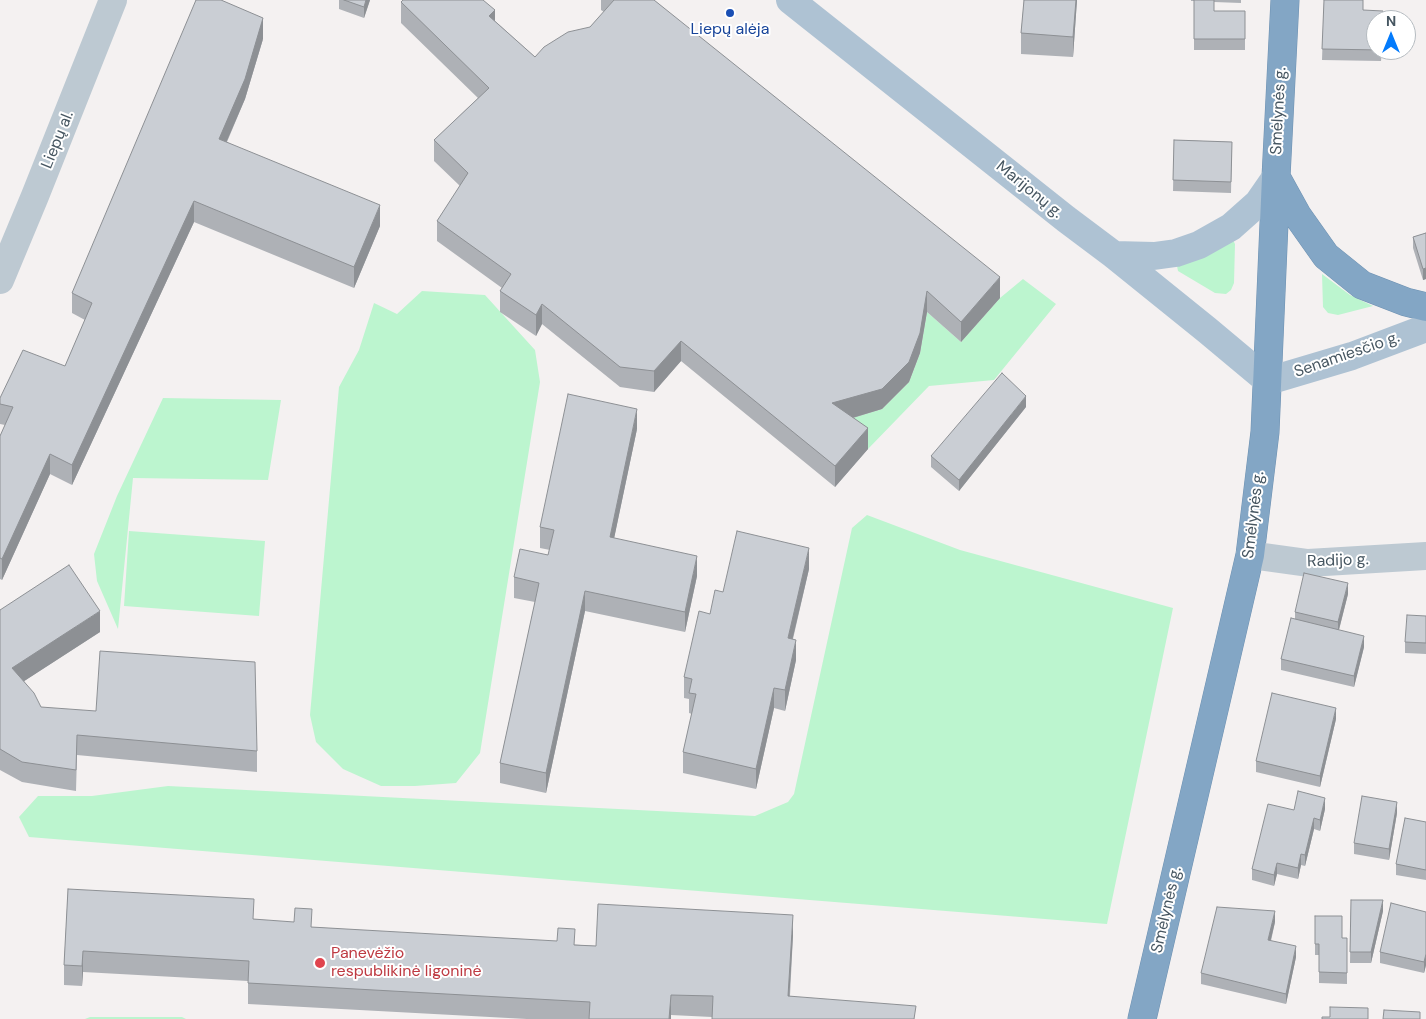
<!DOCTYPE html>
<meta charset="utf-8">
<style>
body{margin:0}
#map{position:relative;width:1426px;height:1019px;overflow:hidden;background:#f4f1f1;font-family:"DM Sans",sans-serif}
canvas{display:block}
.north{position:absolute;left:1366px;top:10px;width:50px;height:50px;box-sizing:border-box;background:#fff;border:1px solid #b5bbc0;border-radius:50%;rotate:0deg;font-size:14px;font-weight:700;line-height:20px;text-align:center;color:#465661}
.north::after{content:'';display:block;margin:auto;width:18px;height:22px;background:#037bfc;clip-path:polygon(50% 0,100% 100%,50% 72%,0 100%)}
</style>
<div id="map">
<canvas width="1426" height="1019"></canvas>
<div class="north">N</div>
</div>
<script>
const ctx = document.querySelector('canvas').getContext('2d');
ctx.lineJoin = 'round';
function fillPath(path, color) {
  ctx.fillStyle = color;
  ctx.fill(path, 'evenodd');
}
function toPath(rows) {
  const path = new Path2D();
  for (const r of rows) {
    path.moveTo(r[0], r[1]);
    for (let i = 2; i < r.length; i += 2) path.lineTo(r[i], r[i + 1]);
  }
  return path;
}
function strokePath(path, color, width, dash) {
  ctx.strokeStyle = color;
  ctx.lineWidth = width;
  ctx.lineCap = dash ? 'butt' : 'round';
  ctx.setLineDash(dash || []);
  ctx.stroke(path);
}
function drawText(font, color, halo, rows, align = 'center') {
  ctx.font = font + ' "DM Sans",sans-serif';
  ctx.lineWidth = 4;
  ctx.setLineDash([]);
  ctx.textBaseline = 'middle';
  ctx.strokeStyle = halo;
  ctx.fillStyle = color;
  for (const [text, x, y, turn = 0] of rows) {
    ctx.save();
    ctx.translate(x, y);
    ctx.rotate((+turn || 0) * Math.PI / 180);
    ctx.textAlign = isNaN(turn) ? turn : align;
    if (halo) ctx.strokeText(text, 0, 0);
    ctx.fillText(text, 0, 0);
    ctx.restore();
  }
}
const green = toPath([
 [1233,240,1235,244,1234,283,1231,290,1226,294,1215,293,1178,271,1177,266],
 [1322,274,1350,295,1373,306,1338,315,1328,313,1323,307],
 [1023,279,1056,304,994,380,929,386,868,449,832,424,882,409,909,382,920,353,927,312,961,342,1000,298],
 [422,291,485,295,535,350,540,382,480,753,456,783,415,786,381,786,343,769,316,742,310,715,339,387,359,350,374,303,397,314],
 [163,398,281,400,268,480,133,478,118,629,97,581,94,554,117,496],
 [867,515,960,550,1173,608,1107,924,29,837,19,817,38,796,92,796,168,786,755,816,788,802,794,794,852,528],
 [129,531,265,541,259,616,124,606],
 [90,1017,182,1017,186,1019,85,1019]
]);
const minor = toPath([
 [0,280,35,196,113,0],
 [1250,555,1308,563,1426,556]
]);
const major = toPath([
 [790,0,1066,219,1114,255,1207,330,1268,381,1352,356,1426,328],
 [1114,255,1154,256,1176,253,1199,245,1231,227,1258,203,1276,177]
]);
const highway = toPath([
 [1276,177,1297,215,1326,256,1362,285,1406,302,1426,307],
 [1142,1019,1250,555,1265,432,1276,177,1285,0]
]);
const wall = toPath([
 [339,0,370,0,364,18,339,9],
 [601,0,654,0,1000,298,961,342,927,312,920,353,909,382,882,409,853,418,868,449,835,487,681,361,654,392,620,387,542,324,536,336,500,312,500,291,502,288,437,241,437,221,460,186,434,161,434,140,478,98,401,23,401,2,495,21,535,57,590,27,604,12,601,10],
 [1024,0,1077,0,1073,57,1021,54,1021,33],
 [1191,0,1241,0,1241,3,1214,2,1214,11,1245,11,1245,50,1194,50,1194,1,1191,1],
 [1324,0,1363,11,1382,50,1381,61,1322,60],
 [263,39,245,99,227,142,380,226,354,288,194,222,72,485,50,474,2,580,0,579,0,436,5,425,0,424,0,398,65,366,85,320,72,313,72,293],
 [1174,140,1232,142,1231,193,1173,191],
 [1426,233,1426,279,1423,280,1413,248,1413,237],
 [1026,407,959,491,931,467,931,456],
 [637,429,614,538,697,576,685,632,585,611,546,793,500,783,500,763,535,602,514,598,514,577,548,555,550,550,540,548,540,527],
 [809,569,793,639,796,660,785,711,774,708,756,789,683,773,683,752,692,714,689,713,689,699,684,698,684,677,710,614,723,592],
 [1348,594,1339,630,1364,647,1354,687,1281,670,1281,659,1295,619,1295,612],
 [0,610,100,632,24,681,41,707,257,751,257,772,77,755,76,791,22,782,0,770],
 [1426,616,1426,654,1405,653,1405,642],
 [1336,719,1320,787,1256,772,1256,761],
 [1325,809,1320,831,1314,829,1305,866,1301,865,1298,879,1277,874,1274,886,1252,880,1252,869,1294,810],
 [1397,813,1389,860,1354,854,1354,843],
 [1426,822,1426,880,1396,875,1396,864],
 [68,889,254,919,312,927,596,946,793,935,790,996,916,1019,712,1017,671,1015,671,1019,527,1019,248,1004,248,981,83,972,82,986,64,985,64,965],
 [1351,900,1383,911,1371,963,1350,963],
 [1426,912,1426,965,1424,973,1380,963,1380,952],
 [1315,916,1342,938,1347,938,1347,984,1319,983,1319,955,1315,955],
 [1275,922,1271,941,1296,957,1286,1004,1201,984,1201,973]
]);
const shadedWall = toPath([
 [366,0,370,0,364,18,364,7],
 [1076,0,1077,0,1073,57,1073,37],
 [495,10,495,30,489,16],
 [263,18,263,39,245,99,219,159,219,139],
 [194,201,194,222,72,485,72,465],
 [380,205,380,226,354,288,354,267],
 [1426,268,1426,279,1423,280,1423,269],
 [1000,277,1000,298,961,342,961,322],
 [927,291,927,312,920,353,909,382,882,409,832,424,832,403],
 [542,304,542,324,536,336,536,315],
 [681,341,681,361,654,392,654,371],
 [1026,396,1026,407,959,491,959,480],
 [637,409,637,429,610,558,610,537],
 [868,428,868,449,835,487,835,466],
 [50,454,50,474,2,580,2,559],
 [809,548,809,569,788,658,788,638],
 [697,556,697,576,685,632,685,612],
 [1348,583,1348,594,1338,633,1338,622],
 [585,591,585,611,546,793,546,773],
 [100,611,100,632,12,689,12,668],
 [1364,636,1364,647,1354,687,1354,676],
 [796,640,796,660,785,711,785,690],
 [774,688,774,708,756,789,756,769],
 [1336,708,1336,719,1320,787,1320,776],
 [1325,798,1325,809,1320,831,1320,820],
 [1397,802,1397,813,1389,860,1389,849],
 [1314,818,1314,829,1305,866,1305,855],
 [1301,854,1301,865,1298,879,1298,868],
 [1277,863,1277,874,1274,886,1274,875],
 [1383,900,1383,911,1371,963,1371,952],
 [1275,911,1275,922,1268,951,1268,940],
 [793,915,793,935,788,1017,788,996],
 [1296,946,1296,957,1286,1004,1286,994],
 [83,951,83,972,82,986,82,966],
 [1426,954,1426,965,1424,973,1424,962],
 [671,995,671,1019,669,1019]
]);
const building = toPath([
 [196,0,221,0,263,18,245,79,219,139,380,205,354,267,194,201,72,465,50,454,2,559,0,558,0,436,13,407,0,404,0,398,23,350,65,366,92,303,72,293,196,0],
 [344,0,366,0,364,7,344,0],
 [403,0,483,0,495,10,489,16,535,57,544,47,568,32,590,27,614,0,654,0,1000,277,961,322,927,291,920,333,909,362,882,389,832,403,868,428,835,466,681,341,654,371,620,367,542,304,536,315,500,291,511,274,437,221,468,173,434,140,489,88,401,2,403,0],
 [1024,0,1076,0,1073,37,1021,33,1024,0],
 [1194,0,1214,0,1214,11,1245,11,1245,39,1194,39,1194,0],
 [1324,0,1363,0,1363,10,1383,11,1382,20,1376,20,1376,50,1381,50,1322,49,1324,0],
 [1174,140,1232,142,1231,182,1173,180,1174,140],
 [1426,233,1426,268,1423,269,1413,237,1426,233],
 [1002,373,1026,396,959,480,931,456,1002,373],
 [568,394,637,409,610,537,697,556,685,612,585,591,546,773,500,763,539,583,514,577,520,549,548,555,554,530,540,527,568,394],
 [737,531,809,548,788,638,796,640,785,690,774,688,756,769,683,752,696,694,689,693,692,679,684,677,699,611,710,614,715,590,723,592,737,531],
 [69,565,100,611,12,668,34,693,41,707,96,711,100,651,255,662,257,751,77,735,76,770,22,762,0,749,0,610,69,565],
 [1304,573,1348,583,1338,622,1295,612,1304,573],
 [1407,615,1426,616,1426,643,1405,642,1407,615],
 [1291,618,1364,636,1354,676,1281,659,1291,618],
 [1272,693,1336,708,1320,776,1256,761,1272,693],
 [1298,791,1325,798,1320,820,1314,818,1305,855,1301,854,1298,868,1277,863,1274,875,1252,869,1268,804,1294,810,1298,791],
 [1362,796,1397,802,1389,849,1354,843,1362,796],
 [1405,818,1426,822,1426,870,1396,864,1405,818],
 [68,889,254,899,253,919,294,922,295,908,312,909,311,927,557,941,558,928,575,929,574,945,596,946,598,904,793,915,788,996,916,1006,914,1019,712,1019,713,996,671,995,669,1019,589,1019,590,1002,248,983,249,961,83,951,82,966,64,965,68,889],
 [1351,900,1383,900,1371,952,1350,952,1351,900],
 [1391,903,1426,912,1426,954,1424,962,1380,952,1391,903],
 [1217,907,1275,911,1268,940,1296,946,1286,994,1201,973,1217,907],
 [1315,916,1342,916,1342,938,1347,938,1347,973,1319,972,1319,944,1315,944,1315,916],
 [1330,1007,1368,1008,1368,1019,1322,1019,1322,1017,1330,1017,1330,1007],
 [1384,1010,1420,1012,1420,1019,1383,1019,1384,1010]
]);
const markers = [
 [730,13,5,"#1a4fb4"],
 [320,963,6,"#e0444e"]
];
const transitNames = [
 ["Liepų alėja",730,30]
];
const streetNames = [
 ["Smėlynės g.",1279,111,-87],
 ["Liepų al.",58,140,-68],
 ["Marijonų g.",1029,190,39],
 ["Senamiesčio g.",1347,355,-19],
 ["Smėlynės g.",1254,515,-83],
 ["Radijo g.",1338,561,-2],
 ["Smėlynės g.",1167,910,-77]
];
const healthNames = [
 ["Panevėžio",331,954],
 ["respublikinė ligoninė",331,972]
];
fillPath(green, '#bcf5cf');
strokePath(highway, '#6e91b1', 29);
strokePath(minor, '#bdc9d2', 28);
strokePath(major, '#aec2d3', 28);
strokePath(highway, '#83a6c5', 28);
fillPath(wall, '#aeb1b6');
fillPath(shadedWall, '#8d9094');
fillPath(building, '#caced4');
strokePath(building, '#8d9094', 1);
for (const [x, y, r, color] of markers) {
  const dot = new Path2D();
  dot.arc(x, y, r, 0, 2 * Math.PI);
  ctx.fillStyle = color;
  ctx.fill(dot);
  strokePath(dot, '#fff', 2);
}
drawText('16px', '#164399', '#fff', transitNames);
drawText('16px', '#465661', '#fff', streetNames);
drawText('16px', '#be3a42', '#fff', healthNames, 'left');
</script>
